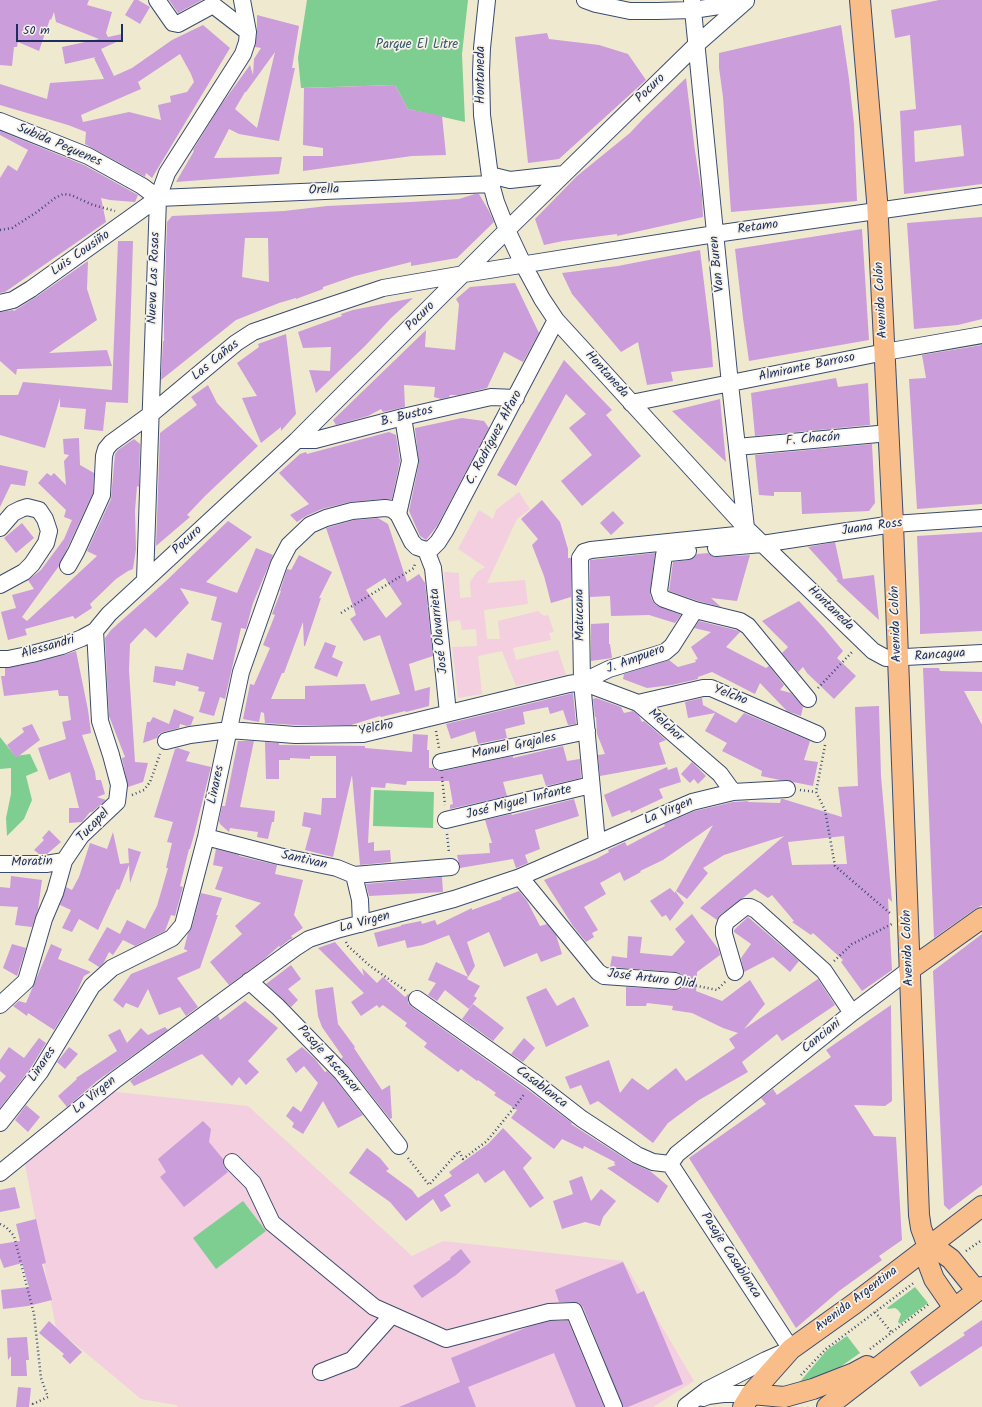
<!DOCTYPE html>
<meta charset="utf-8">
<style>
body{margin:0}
#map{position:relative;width:982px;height:1407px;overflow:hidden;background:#efe9d0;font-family:Kalam,sans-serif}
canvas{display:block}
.scale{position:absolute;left:16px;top:24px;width:107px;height:18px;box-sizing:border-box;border:2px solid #1b2f5e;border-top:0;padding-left:5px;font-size:12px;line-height:14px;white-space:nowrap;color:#1b2f5e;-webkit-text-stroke:3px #f7f3e8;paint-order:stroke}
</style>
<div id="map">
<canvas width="982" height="1407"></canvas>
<div class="scale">50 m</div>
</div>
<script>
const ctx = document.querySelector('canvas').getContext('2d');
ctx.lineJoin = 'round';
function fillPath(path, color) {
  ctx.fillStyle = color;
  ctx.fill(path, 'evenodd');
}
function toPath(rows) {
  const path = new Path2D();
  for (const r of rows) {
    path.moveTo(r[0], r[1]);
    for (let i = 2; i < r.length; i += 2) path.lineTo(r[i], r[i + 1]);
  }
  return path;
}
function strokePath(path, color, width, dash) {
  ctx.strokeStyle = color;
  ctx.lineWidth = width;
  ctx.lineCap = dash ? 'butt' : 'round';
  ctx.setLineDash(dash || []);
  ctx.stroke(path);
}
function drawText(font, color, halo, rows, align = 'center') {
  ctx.font = font + ' Kalam,sans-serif';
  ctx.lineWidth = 3.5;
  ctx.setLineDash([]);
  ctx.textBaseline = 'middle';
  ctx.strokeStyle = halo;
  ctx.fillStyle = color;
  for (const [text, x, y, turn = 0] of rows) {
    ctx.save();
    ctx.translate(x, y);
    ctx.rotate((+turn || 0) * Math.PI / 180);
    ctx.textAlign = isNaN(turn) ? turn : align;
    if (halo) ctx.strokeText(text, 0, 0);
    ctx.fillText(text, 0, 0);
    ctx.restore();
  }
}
const built = toPath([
 [519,492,530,509,517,519,487,583,525,580,528,604,484,610,487,639,500,639,498,621,538,611,544,616,548,615,554,632,549,633,551,640,513,648,516,660,558,650,566,675,516,686,502,651,478,656,482,694,458,698,452,647,477,646,476,629,462,630,460,620,448,622,444,572,459,573,460,598,471,597,470,582,477,572,485,567,458,549,479,510,493,519,496,510],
 [107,1091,248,1106,412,1256,443,1241,623,1261,694,1381,653,1407,178,1407,176,1405,141,1399,56,1328,25,1164]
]);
const green = toPath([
 [307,0,468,0,462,54,465,122,408,109,395,85,301,88,298,58],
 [0,737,15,756,30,754,38,771,26,776,32,800,24,819,7,836,6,818,11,794,11,768,0,769],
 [374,790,434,792,433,828,373,826],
 [243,1201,266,1231,216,1269,193,1238],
 [915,1287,928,1303,900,1324,898,1322,901,1314,898,1310,895,1308,888,1309,887,1308],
 [847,1336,860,1353,840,1367,817,1379,798,1384,827,1350]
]);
const building = toPath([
 [0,0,89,0,87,5,112,12,106,33,108,37,122,34,123,39,101,49,114,76,132,68,172,40,203,25,230,48,152,178,146,173,145,177,85,144,86,132,68,125,0,105,0,84,47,99,50,83,104,79,94,58,96,57,65,64,62,47,99,39,56,22,54,12,51,20,50,19,39,51,18,42,17,47,14,47,12,66,0,65],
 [180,54,191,74,194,82,187,92,170,96,171,102,158,105,161,120,129,112,83,122,81,115,141,89,138,82],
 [134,0,138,0,150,7,140,24,125,15],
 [169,0,202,0,178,13],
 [939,0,982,0,982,184,904,194,900,111,916,109,910,35,895,38,891,10],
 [961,125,964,156,915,162,914,131],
 [257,15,299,26,292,68,295,68,279,141,239,134,229,129,214,158,282,157,279,174,176,182,194,151,193,150,221,105,250,65,253,75,254,59,261,48,255,47,257,33],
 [275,52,257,128,235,109,245,92,246,92],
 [841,25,849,79,854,124,857,201,731,212,723,97,719,68,719,53],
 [547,33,549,39,599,45,628,54,646,80,559,159,528,163,515,37],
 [686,78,695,151,702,195,703,217,617,236,617,234,563,241,544,245,535,219,577,176,630,133,643,119],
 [395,85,408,109,442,116,446,155,412,156,303,171,303,156,323,156,323,148,303,145,304,88],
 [0,131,84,165,138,195,135,202,110,200,101,198,106,222,5,292,0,293,0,178,8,165,17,171,28,150,0,135],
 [475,194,479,194,489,211,494,222,457,258,411,266,411,262,355,276,323,287,323,289,296,299,296,298,279,303,236,320,161,380,163,341,164,341,164,313,167,222,172,216,284,211,327,206,411,202,459,199],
 [245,238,268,238,269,282,242,277],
 [982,217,982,319,958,325,914,329,907,223],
 [862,229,869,340,749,361,743,318,735,249],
 [118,241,133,241,128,403,106,402,103,431,84,429,86,409,60,407,60,398,45,448,0,435,0,395,18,395,23,382,112,390],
 [700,250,711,340,713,367,671,372,673,381,647,385,638,342,621,352,572,294,562,273,618,266],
 [88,261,87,289,97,320,49,353,107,350,112,366,17,369,16,375,0,361,0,312,13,310,14,311,36,297],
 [515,283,539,333,523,362,504,352,487,388,459,395,450,395,449,397,441,399,434,397,435,387,404,385,405,407,383,412,381,409,368,416,336,425,333,420,426,330,425,347,455,350,459,304,456,299,470,287],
 [413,298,391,318,365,346,316,393,309,370,330,371,331,347,303,348,298,332,342,316,341,314,353,310],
 [286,334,296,414,281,431,281,427,261,443,242,398,257,396,237,363,259,347,258,344],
 [982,345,982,504,917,509,909,379,926,378,922,355],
 [564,360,612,410,606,415,641,456,582,506,561,481,592,455,569,428,586,414,566,394,516,486,497,475],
 [836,378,838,387,868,383,870,425,755,436,751,393],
 [208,385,217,403,258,446,205,496,187,515,190,517,156,546,160,433,197,405,191,397],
 [720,399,726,462,672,411],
 [462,418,484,421,489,428,437,526,426,540,420,536,409,511,419,463,415,429,415,428],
 [389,432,396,435,400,461,392,499,384,499,350,502,322,509,306,516,297,522,290,515,309,504,279,473,300,454,306,452,307,454],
 [79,438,80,465,94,473,93,493,59,566,22,617,27,621,97,556,87,551,111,499,115,454,118,450,134,439,140,444,139,487,137,486,135,511,136,549,133,569,128,571,116,579,90,604,92,608,75,619,73,616,25,629,27,635,8,640,1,612,16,608,12,595,34,589,28,580,41,570,64,539,72,520,64,517,66,510,38,483,47,473,51,476,54,473,66,485,64,461,69,455,64,454,63,439],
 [872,444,875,503,869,511,802,514,801,492,774,492,774,496,759,495,755,455],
 [0,465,28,471,25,486,11,484,0,507],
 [542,500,560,522,568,549,568,558,571,558,571,597,551,603,544,576,532,545,538,539,521,519],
 [613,511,624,523,611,535,600,523],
 [378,518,388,524,407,582,419,574,425,583,433,656,409,664,415,691,430,687,429,706,406,712,405,711,381,717,380,716,351,725,295,725,265,723,264,713,261,712,259,722,243,719,250,684,254,685,270,648,263,645,275,615,272,614,281,591,280,591,287,569,291,570,299,555,332,572,319,598,321,598,305,646,304,646,303,622,284,673,282,673,271,699,305,699,305,686,365,684,371,701,400,694,380,635,364,641,350,619,356,615,326,528,354,520],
 [385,578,402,604,386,618,366,590],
 [228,521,252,537,206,582,237,593,256,548,273,555,253,603,246,629,241,628,225,699,220,697,214,716,199,712,205,692,198,691,199,687,176,681,175,686,153,682,155,666,183,670,187,653,213,660,222,623,211,620,217,597,180,588,189,603,156,638,145,628,130,644,129,670,135,762,148,763,143,782,128,787,122,758,125,757,109,716,105,638,111,630,166,581],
 [22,523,34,538,16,553,4,538],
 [982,532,982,631,920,634,920,611,917,536],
 [835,542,843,579,874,575,879,620,836,580,838,580,808,547],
 [655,553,650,594,652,600,656,605,681,615,675,623,649,615,611,616,610,596,590,597,590,560],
 [708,553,712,556,716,557,750,555,737,601,711,598,721,607,698,601,669,591,673,562,689,560,694,558,697,554],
 [799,601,823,627,843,651,837,658,856,676,834,699,807,673,803,667,798,672,782,653,788,647,762,621],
 [699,621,736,630,740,632,726,647,766,668,769,666,784,685,780,690,791,693,803,707,801,716,787,711,760,683,755,694,712,672,698,677,698,679,672,685,647,688,623,679,624,674,669,660,678,667,696,662,695,660,698,659,691,647,711,632,694,628],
 [609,623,609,644,610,644,612,658,591,661,591,624],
 [325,642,336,646,332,657,343,662,337,677,314,668],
 [76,651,88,710,91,733,82,735,95,772,96,780,101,780,105,794,97,797,106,800,92,812,90,812,82,822,69,823,69,808,79,808,70,772,49,780,38,748,66,739,62,722,71,720,68,696,59,696,58,690,4,696,1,676,5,676,5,668,34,663,64,655],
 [923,668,939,668,940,671,982,672,982,691,964,691,982,725,982,905,975,909,934,938],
 [573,693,576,724,568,725,563,710,550,714,548,707,523,712,525,724,505,729,507,738,478,744,475,731,451,739,446,724],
 [596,698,621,707,624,713,633,711,639,716,642,722,644,721,666,740,659,743,666,764,600,776,598,755,605,754,597,734,596,717,595,717,593,699],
 [702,698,703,705,736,723,744,713,810,741,804,760,818,762,813,786,793,782,787,780,780,780,761,776,762,771,722,751,727,743,705,731,715,713,688,718,685,702],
 [879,706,881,776,892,902,888,898,892,970,862,991,841,962,843,960,813,933,811,935,792,922,794,921,772,895,768,898,755,889,720,915,717,920,700,908,784,836,724,855,703,868,708,873,687,899,676,891,713,825,663,860,640,871,641,872,624,881,620,872,600,883,606,894,584,907,598,930,592,933,594,937,586,942,573,926,544,880,596,859,609,852,608,850,625,842,627,846,665,826,664,824,695,811,733,802,749,801,747,802,780,803,781,799,783,799,842,817,838,787,858,786,855,707],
 [844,836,847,864,792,865,788,842],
 [174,709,194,717,191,725,187,726,180,724,179,728,163,732,159,734,157,738,143,743,147,722,150,722,153,717,169,724],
 [32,724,40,740,16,758,7,745,24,732,22,728],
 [413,734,428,735,427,750,429,750,429,768,434,768,438,771,443,771,513,756,513,758,563,746,567,761,580,759,581,778,546,786,542,774,503,782,507,796,450,809,450,805,453,804,449,781,407,781,406,785,386,783,385,788,371,787,368,843,374,842,374,851,390,850,391,862,360,865,352,775,333,857,305,850,311,828,302,826,304,812,321,815,322,798,336,798,336,756,310,756,310,759,290,758,290,760,279,760,279,779,266,779,265,742,279,743,279,745,365,746,365,748,412,752],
 [238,741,254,741,240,807,275,811,274,822,272,822,268,839,257,837,258,832,230,828,229,832,220,824,219,821,222,806,225,806],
 [178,748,190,752,186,761,211,767,194,835,190,849,189,849,180,886,183,887,175,916,171,915,165,931,135,946,123,940,113,955,109,952,103,964,99,967,88,960,107,927,120,934,127,920,145,929,157,906,168,868,166,868,172,843,167,842,173,822,154,817,175,749],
 [692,762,706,776,698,784,694,779,690,783,681,774],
 [667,767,668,770,677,767,681,782,659,789,663,798,631,813,630,810,612,817,604,795],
 [574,799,579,816,535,830,540,849,525,855,528,863,516,868,513,859,460,868,457,855,490,853,489,843,492,843,485,820,511,814,512,815],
 [49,830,61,842,47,854,39,854,34,850,44,840,42,838],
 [113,832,120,864,129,863,128,848,141,852,130,883,129,865,119,890,117,889,98,930,79,919,72,932,62,928,71,910,60,905,66,887,72,890,79,877,90,843,107,849],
 [216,849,239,855,239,856,277,865,275,874,303,880,294,915,303,928,291,936,293,938,289,940,280,947,279,946,263,960,229,985,210,962,242,934,235,926,261,903,215,889,223,867,213,865],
 [11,876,42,880,38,909,32,927,15,925,18,907,0,906,0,887,10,888],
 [442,877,443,892,369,896,366,884],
 [670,888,675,893,675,891,684,903,670,921,666,915,662,917,650,901],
 [519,891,527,901,540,926,547,924,556,935,562,954,541,962,537,953,504,967,489,932,467,942,475,966,467,979,480,986,474,996,477,998,469,1009,445,990,437,1001,428,995,436,983,428,980,436,962,468,977,449,935,423,945,407,948,405,940,378,947,374,933,401,926,401,925,421,921,422,924,435,920,437,925,472,908,472,910,502,899,501,898],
 [201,893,222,898,216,915,218,915,200,968,177,978,198,1007,186,1016,180,1007,159,1015,148,989,138,1008,126,1003,123,1008,113,1000,131,974,188,951,184,949,188,933,192,927],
 [692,914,719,950,720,955,697,972,696,991,722,1001,750,980,765,1004,744,1029,818,979,835,1005,782,1041,777,1034,742,1062,748,1072,699,1100,668,1123,653,1143,598,1101,590,1105,581,1085,570,1089,565,1077,609,1060,620,1093,632,1078,648,1090,676,1068,686,1081,735,1048,729,1039,738,1033,723,1028,692,1013,672,1010,673,1006,647,1003,646,1006,626,1006,626,987,674,990,679,990,683,987,684,982,683,977,680,973,676,972,610,967,612,956,627,958,628,936,642,937,640,953,672,956,685,942,675,929],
 [748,917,799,961,790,972,773,957,744,972,741,958,751,944,734,932,734,930],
 [982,934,982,1185,949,1210,944,1205,933,971],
 [335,942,364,976,362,968,377,983,383,977,405,997,408,994,409,995,408,1003,412,1007,527,1089,572,1123,571,1124,632,1163,650,1171,668,1186,658,1203,607,1168,616,1165,614,1164,615,1162,584,1146,583,1149,562,1139,554,1149,511,1118,517,1110,494,1095,496,1093,478,1080,477,1081,461,1069,458,1072,424,1047,427,1043,405,1026,407,1023,383,1005,379,1008,377,1005,361,1016,351,1002,364,993,318,948],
 [12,944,26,948,17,976,3,968],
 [51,944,62,949,58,959,91,972,84,976,75,996,54,1030,28,1013,27,1016,13,1006,19,1001,26,1003],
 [291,965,301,979,288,989,298,1000,291,1007,266,984],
 [333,987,338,1024,355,1047,354,1048,382,1090,390,1085,392,1118,390,1119,349,1067,341,1059,343,1057,322,1027,318,1016,315,990],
 [546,988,557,1006,574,997,589,1026,546,1047,526,997],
 [245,1001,278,1028,248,1061,259,1072,246,1085,239,1077,232,1086,202,1054,134,1086,130,1081,218,1016,220,1020],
 [473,1004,504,1028,493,1041,462,1019],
 [891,1005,892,1101,885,1106,854,1105,874,1136,896,1137,902,1240,879,1256,882,1260,839,1291,796,1328,689,1158,766,1104,761,1098,773,1089,777,1095,831,1057,826,1050],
 [165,1027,168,1030,97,1081,67,1107,58,1096,77,1079,76,1078,117,1051,108,1035,120,1029,127,1043,141,1028,148,1035],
 [39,1038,46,1043,30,1069,0,1108,0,1083,6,1076,0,1071,0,1060,9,1047,24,1058],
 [524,1038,535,1048,523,1062,511,1054],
 [69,1047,78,1054,65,1069,57,1062],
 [302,1047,315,1059,325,1072,327,1071,335,1079,363,1115,338,1128,323,1101,303,1134,292,1127,294,1123,286,1116,293,1106,301,1112,318,1083,304,1066,296,1073,286,1059],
 [26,1105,40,1117,28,1132,15,1120],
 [203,1121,211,1129,209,1142,223,1159,223,1165,228,1172,184,1207,160,1177,166,1172,158,1159],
 [503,1128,532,1158,523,1168,544,1198,530,1208,504,1170,485,1183,478,1173,444,1195,451,1206,441,1212,433,1199,406,1221,390,1202,349,1173,367,1148,380,1158,389,1169,386,1171,412,1190,418,1198,452,1176,449,1172,488,1144],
 [582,1176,591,1201,601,1189,616,1201,603,1217,600,1226,585,1222,562,1229,553,1201,573,1194,569,1181],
 [15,1187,20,1208,0,1212,0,1190],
 [36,1219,46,1263,42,1264,52,1300,28,1306,3,1309,1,1290,29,1287,22,1263,4,1268,0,1258,0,1244,20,1241,16,1224],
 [461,1249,471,1262,456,1275,422,1298,413,1286,451,1259,450,1258],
 [623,1262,637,1294,644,1291,683,1384,628,1407,623,1407,583,1307,579,1303,574,1302,559,1302,555,1290],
 [982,1320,982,1346,920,1387,910,1372,965,1335,963,1333],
 [49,1321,82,1352,70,1364,62,1356,64,1354,39,1333],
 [550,1321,568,1321,604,1407,576,1407,554,1353,468,1387,476,1407,399,1407,460,1382,451,1358,528,1327],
 [27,1337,29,1360,26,1360,27,1376,11,1376,11,1356,8,1360,7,1338],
 [18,1387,31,1388,29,1407,16,1407]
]);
const path = toPath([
 [0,230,12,228,37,212,55,198,63,194,71,195,93,205,115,211],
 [341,613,414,568,415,563],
 [818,688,853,651],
 [436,731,439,748],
 [825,745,816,792,825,810,835,866,891,914],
 [442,777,445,805],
 [800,790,816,792],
 [132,795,144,790,150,782,160,754],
 [447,834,449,853],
 [346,942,348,946,370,966,406,991],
 [834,961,852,944,892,924],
 [688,984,717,990,726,981],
 [408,1158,429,1185,459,1151,463,1159,487,1141,517,1104,525,1093],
 [0,1224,6,1227,14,1236,34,1314,41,1378,48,1397,33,1404,34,1407],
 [966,1251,982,1240],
 [875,1312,892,1333],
 [870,1349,929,1304],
 [801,1375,826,1349,915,1282]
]);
const minor = toPath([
 [157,0,173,23,178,24,213,5,248,32],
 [487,0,482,48,481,72,482,115,491,184,496,202,507,230,523,264,542,299,556,320,746,528,873,651,886,658,982,653],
 [585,0,596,4,630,11,657,11,693,10,745,2],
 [0,121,88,156,142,186,158,198],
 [490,175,510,180,564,174],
 [158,198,491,184],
 [0,303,13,300,31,289,158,198],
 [631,403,885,352,982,335],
 [297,440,315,440,403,417,491,397,516,398],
 [737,447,889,433],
 [398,514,410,461,403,417],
 [0,528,13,513,21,509,27,507,39,510,45,519,49,531,46,543,32,564,24,572,0,585],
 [716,548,762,544,893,524,982,518],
 [426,550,432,548,438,542,445,531,556,320],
 [426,550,433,568,448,713],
 [688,551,669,553,664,555,659,591,661,597,664,599,695,610,740,621,748,626,808,699],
 [68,566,76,552,102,495,104,456,106,449,111,443,151,414,236,343,253,332,305,314,383,288,464,274,715,234,982,196],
 [145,580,158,198,167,173,243,54,247,42,248,32,242,0],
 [0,659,8,659,32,654,62,646,82,638,95,631,109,614,297,440,507,230,696,45,746,1],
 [582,682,638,703,720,774,733,792],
 [638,703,703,688,711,688,817,734],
 [166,741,190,735,229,730,295,735,363,734,569,684,582,682,609,669,665,652,672,646,695,610],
 [441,762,587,731],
 [446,820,591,785],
 [206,837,279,856,337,868,354,875,360,900,361,924],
 [597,843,582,682,580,558,584,552,591,550,736,535,742,533,746,528,730,384,692,0],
 [0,864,46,864,64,861],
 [354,875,451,867],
 [520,877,598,972,604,976,675,981],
 [735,972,724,934,724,928,726,922,745,907,750,907,756,910,824,971,852,1013],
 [249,981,278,1007,342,1073,399,1146],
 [417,999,533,1081,582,1119,637,1155,653,1162,670,1164],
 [0,1005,26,981,44,919,55,893,64,861,81,836,117,802,119,785,111,755,100,721,95,631],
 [0,1123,40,1072,92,986,112,968,172,938,183,925,206,837,241,672,279,564,289,545,310,525,326,518,352,511,385,508,392,509,398,514,412,542,417,547,426,550],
 [232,1162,253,1183,272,1223,374,1307,446,1339,549,1312,574,1311,614,1407],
 [670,1164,791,1349,766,1360,707,1390,686,1406],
 [670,1164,677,1154,852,1013,909,970],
 [0,1173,115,1080,295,948,309,939,340,929,454,899,520,877,692,802,733,792,787,789],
 [321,1372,352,1360,392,1315],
 [703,1398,708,1396,723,1394,751,1394]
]);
const major = toPath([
 [860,0,877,200,893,524,919,1215,921,1228,928,1247,928,1263,934,1279,954,1308],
 [909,970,982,918],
 [928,1247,940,1251,951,1259,977,1291],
 [751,1394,784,1397,813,1389,854,1373,867,1366],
 [743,1407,751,1394,791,1349,854,1304,982,1206],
 [827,1407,982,1287]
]);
const parkNames = [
 ["Parque El Litre",417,46]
];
const streetNames = [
 ["Hontaneda",482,75,-90],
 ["Pocuro",651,89,-44],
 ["Subida Pequenes",59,146,23],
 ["Orella",324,191,-2],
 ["Retamo",758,228,-8],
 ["Luis Cousiño",81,254,-35],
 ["Van Buren",718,264,-96],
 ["Nueva Las Rosas",155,278,-88],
 ["Avenida Colón",882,300,-93],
 ["Pocuro",421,317,-45],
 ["Las Cañas",216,361,-39],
 ["Almirante Barroso",807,368,-12],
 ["Hontaneda",606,375,48],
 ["B. Bustos",407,417,-14],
 ["C. Rodríguez Alfaro",495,438,-62],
 ["F. Chacón",813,440,-5],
 ["Juana Ross",872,528,-8],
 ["Pocuro",188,541,-43],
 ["Hontaneda",830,609,44],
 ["Matucana",581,615,-91],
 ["Avenida Colón",897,624,-92],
 ["José Olavarrieta",440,631,-96],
 ["Alessandri",48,648,-16],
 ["Rancagua",940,656,-4],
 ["J. Ampuero",636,660,-20],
 ["Yelcho",730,696,21],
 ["Melchor",665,726,41],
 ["Yelcho",376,729,-11],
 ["Manuel Grajales",514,747,-12],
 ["Linares",217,785,-78],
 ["José Miguel Infante",519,803,-14],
 ["La Virgen",669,812,-23],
 ["Tucapel",94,826,-46],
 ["Santivan",304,861,13],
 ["Moratin",32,863,-2],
 ["La Virgen",365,923,-15],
 ["Avenida Colón",909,948,-92],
 ["José Arturo Olid",651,980,7],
 ["Canciani",822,1037,-39],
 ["Pasaje Ascensor",328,1060,48],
 ["Linares",43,1065,-56],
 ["Casablanca",541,1088,37],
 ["La Virgen",95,1096,-39],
 ["Pasaje Casablanca",730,1256,57],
 ["Avenida Argentina",857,1300,-37]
];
fillPath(built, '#f3cfdf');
fillPath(green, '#7dce90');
fillPath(building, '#cb9dda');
strokePath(minor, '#3b4b6f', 18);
strokePath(major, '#3b4b6f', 22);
strokePath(path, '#3b4b6f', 2.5, [1, 3]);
strokePath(minor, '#fff', 16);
strokePath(major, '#f8bd88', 20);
drawText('13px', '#34576a', '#f7f3e8', parkNames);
drawText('13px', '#1b2f5e', '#f7f3e8', streetNames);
</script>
